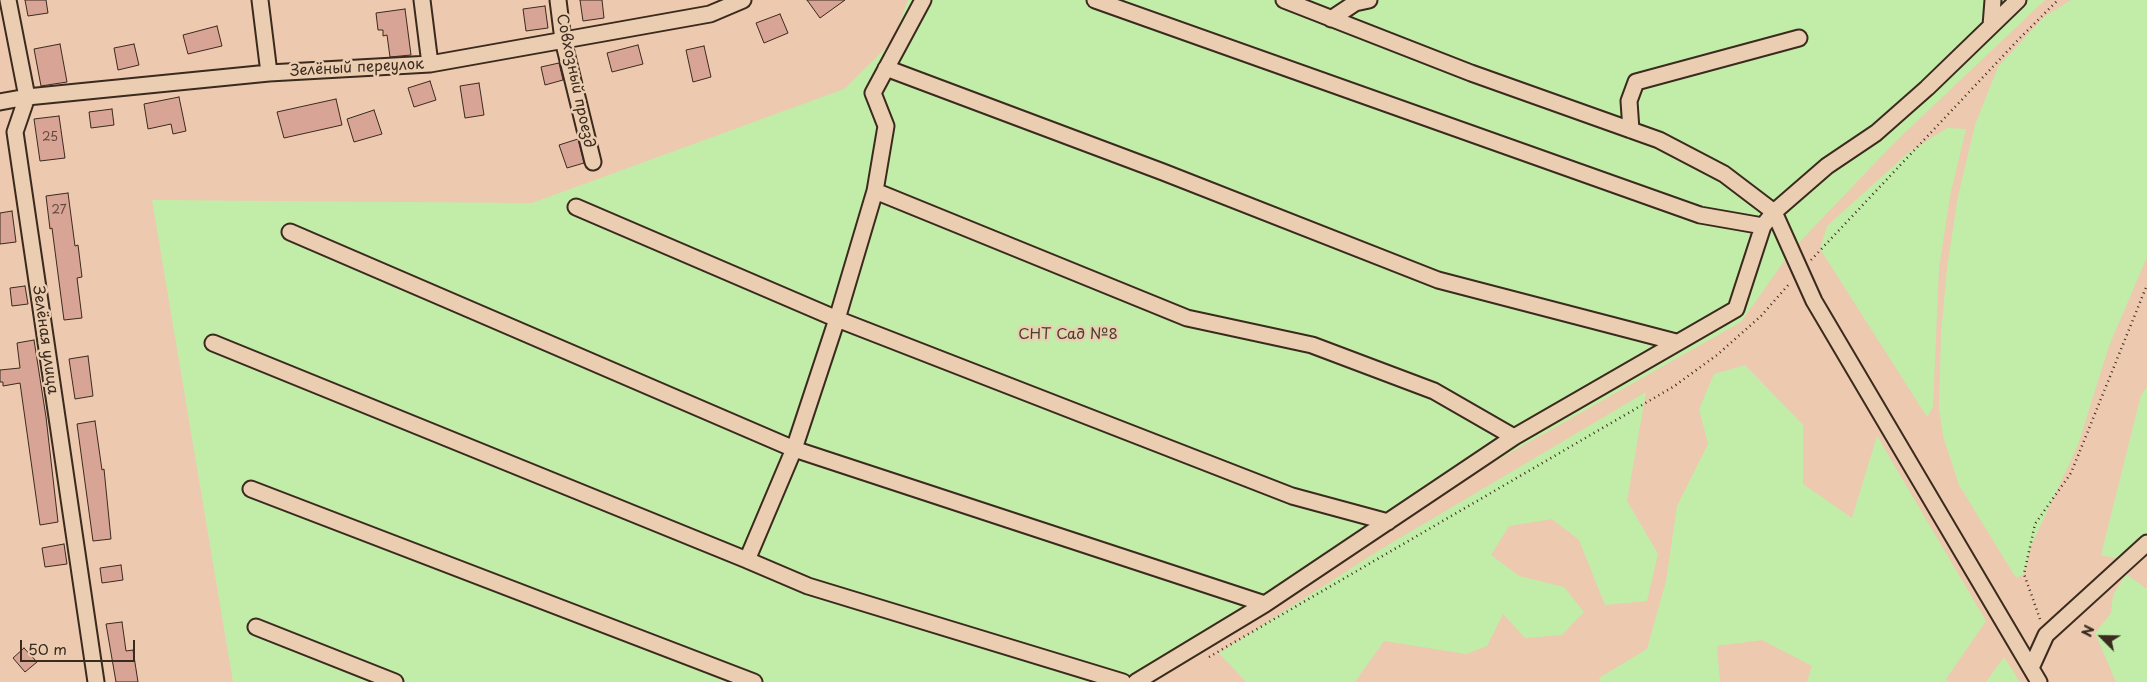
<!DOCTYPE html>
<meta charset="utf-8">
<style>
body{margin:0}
#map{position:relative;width:2147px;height:682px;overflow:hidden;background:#ecc9af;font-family:"Playpen Sans",sans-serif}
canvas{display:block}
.north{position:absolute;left:2077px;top:612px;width:50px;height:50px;-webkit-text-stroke:4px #ebcdb1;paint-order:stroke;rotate:293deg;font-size:14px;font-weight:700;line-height:20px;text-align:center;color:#3b2a1e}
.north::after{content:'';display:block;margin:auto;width:18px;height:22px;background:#3b2a1e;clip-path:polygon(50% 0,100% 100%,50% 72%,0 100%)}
.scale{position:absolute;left:20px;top:640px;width:115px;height:22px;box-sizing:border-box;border:2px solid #3b2a1e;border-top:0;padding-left:6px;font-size:15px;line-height:18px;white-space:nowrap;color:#3b2a1e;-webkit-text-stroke:4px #ebcdb1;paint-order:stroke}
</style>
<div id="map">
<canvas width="2147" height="682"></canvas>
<div class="north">N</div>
<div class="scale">50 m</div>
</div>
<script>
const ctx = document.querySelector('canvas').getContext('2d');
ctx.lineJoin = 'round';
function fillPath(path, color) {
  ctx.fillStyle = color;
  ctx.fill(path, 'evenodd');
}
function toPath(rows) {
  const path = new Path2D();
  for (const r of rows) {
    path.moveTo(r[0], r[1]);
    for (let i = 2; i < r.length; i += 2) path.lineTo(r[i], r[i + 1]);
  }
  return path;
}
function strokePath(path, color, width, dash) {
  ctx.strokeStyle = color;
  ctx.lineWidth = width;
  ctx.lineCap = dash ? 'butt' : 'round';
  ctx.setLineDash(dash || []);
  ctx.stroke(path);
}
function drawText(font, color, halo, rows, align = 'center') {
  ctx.font = font + ' "Playpen Sans",sans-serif';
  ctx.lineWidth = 5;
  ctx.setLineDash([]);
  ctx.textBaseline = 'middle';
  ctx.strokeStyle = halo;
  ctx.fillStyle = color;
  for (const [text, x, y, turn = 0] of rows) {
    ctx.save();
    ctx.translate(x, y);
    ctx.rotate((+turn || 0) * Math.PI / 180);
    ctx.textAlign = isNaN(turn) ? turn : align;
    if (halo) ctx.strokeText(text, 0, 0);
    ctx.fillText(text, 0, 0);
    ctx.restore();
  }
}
const green = toPath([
 [908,0,2045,0,1895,142,1792,250,1741,322,1388,522,1136,682,233,682,152,200,532,203,844,89,892,42],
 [2071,0,2147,0,2147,257,2109,346,2078,445,2031,546,2024,574,2016,578,1959,485,1943,436,1939,407,1941,334,1947,268,1958,196,1975,125,1998,67,2044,17],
 [1947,128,1966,129,1950,196,1939,268,1933,407,1927,417,1820,249,1827,226,1908,153],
 [1745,365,1803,425,1803,484,1852,518,1877,436,1986,621,1946,679,1950,682,1807,682,1812,666,1762,640,1717,646,1720,682,1601,682,1599,678,1647,649,1666,581,1677,506,1708,444,1699,409,1714,374],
 [2147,387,2147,547,2119,559,2101,555,2141,395],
 [1646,392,1627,501,1658,554,1647,601,1605,605,1579,540,1552,519,1509,526,1491,555,1519,576,1564,587,1584,612,1562,635,1525,638,1503,614,1487,646,1466,654,1384,641,1355,682,1246,682,1219,653,1378,551],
 [2126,574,2147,589,2147,682,2116,682,2095,633,2111,613,2113,595],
 [2004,657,2020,682,1986,682]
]);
const building = toPath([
 [25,0,46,0,48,13,28,16,25,0],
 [580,0,602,0,604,18,583,21,580,0],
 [807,0,845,0,820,18,807,0],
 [545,6,548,28,526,31,523,9,545,6],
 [405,9,411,55,390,57,387,35,383,36,383,30,378,30,376,13,405,9],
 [780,14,788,33,764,43,756,23,780,14],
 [217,26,222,46,188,54,183,35,217,26],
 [60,44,67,82,41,86,34,49,60,44],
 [134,44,139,65,118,70,114,48,134,44],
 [638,45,643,64,612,72,607,53,638,45],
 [704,46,711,77,693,82,686,50,704,46],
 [559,63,563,80,545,85,541,67,559,63],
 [430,81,436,100,414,107,408,88,430,81],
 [479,83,484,115,465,118,460,86,479,83],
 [179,97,186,131,173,134,171,124,148,129,144,104,179,97],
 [336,99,342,125,284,138,277,112,336,99],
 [112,109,114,125,91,128,89,112,112,109],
 [374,110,382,134,354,142,347,119,374,110],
 [59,116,65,158,40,161,34,119,59,116],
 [578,139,584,163,567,168,559,145,578,139],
 [68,193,75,246,78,245,82,277,77,278,82,318,64,320,52,228,50,229,46,196,68,193],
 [12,211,16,242,0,244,0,213,12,211],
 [25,286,28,304,12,306,10,288,25,286],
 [34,340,46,417,58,522,40,525,20,383,3,386,3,382,0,382,0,370,20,368,17,343,34,340],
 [88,356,93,396,75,399,69,359,88,356],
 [95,421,102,470,104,469,111,539,93,541,77,424,95,421],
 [64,544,67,564,45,567,42,548,64,544],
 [121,565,123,580,102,583,100,568,121,565],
 [122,622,126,651,133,650,138,682,116,682,106,624,122,622],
 [24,648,37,662,25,672,13,658,24,648]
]);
const path = toPath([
 [1811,260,2018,40,2058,0],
 [2040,619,2024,574,2035,524,2071,473,2147,285],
 [1209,657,1673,387,1717,355,1761,316,1790,283]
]);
const minor = toPath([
 [8,0,27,97,15,132,96,682],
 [260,0,269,73],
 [422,0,430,64],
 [558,0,563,40,593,162],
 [923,0,873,93,886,126,875,191,837,319,794,449,747,560,808,586,1123,682],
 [1095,0,1700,215,1763,226],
 [1284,0,1471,73,1659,140,1724,174,1774,212,1814,301,2039,682],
 [1331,19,1355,3,1369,0],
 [1991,26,1993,0],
 [886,68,1163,172,1438,280,1676,342],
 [0,102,27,97,269,73,430,64,710,14,743,0],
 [1631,130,1629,101,1636,82,1799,38],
 [875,191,1187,318,1312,345,1434,391,1514,437],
 [576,207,837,319,1292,496,1388,522],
 [290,232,794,449,1265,604],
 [213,343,747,560],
 [251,489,754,682],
 [256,627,395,682],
 [2031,668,2046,635,2147,543],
 [1136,682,1265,604,1514,437,1736,309,1763,226,1774,212,1827,166,1876,133,1927,88,2018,0]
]);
const numberNames = [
 ["25",50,138],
 ["27",59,211]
];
const streetNames = [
 ["Зелёный переулок",357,68,-3],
 ["Совхозный проезд",575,81,78],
 ["Зелёная улица",45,340,82]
];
const parkNames = [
 ["СНТ Сад №8",1068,335]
];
fillPath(green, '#c2eda9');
fillPath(building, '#d7a495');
strokePath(building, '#3b2a1e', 1);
strokePath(minor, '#3b2a1e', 19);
strokePath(path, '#3b2a1e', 2.5, [1, 4]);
strokePath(minor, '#ebcdb1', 15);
drawText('12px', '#62483c', null, numberNames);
drawText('15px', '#3b2a1e', '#ebcdb1', streetNames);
drawText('15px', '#483e2c', '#ebcdb1', parkNames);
</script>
